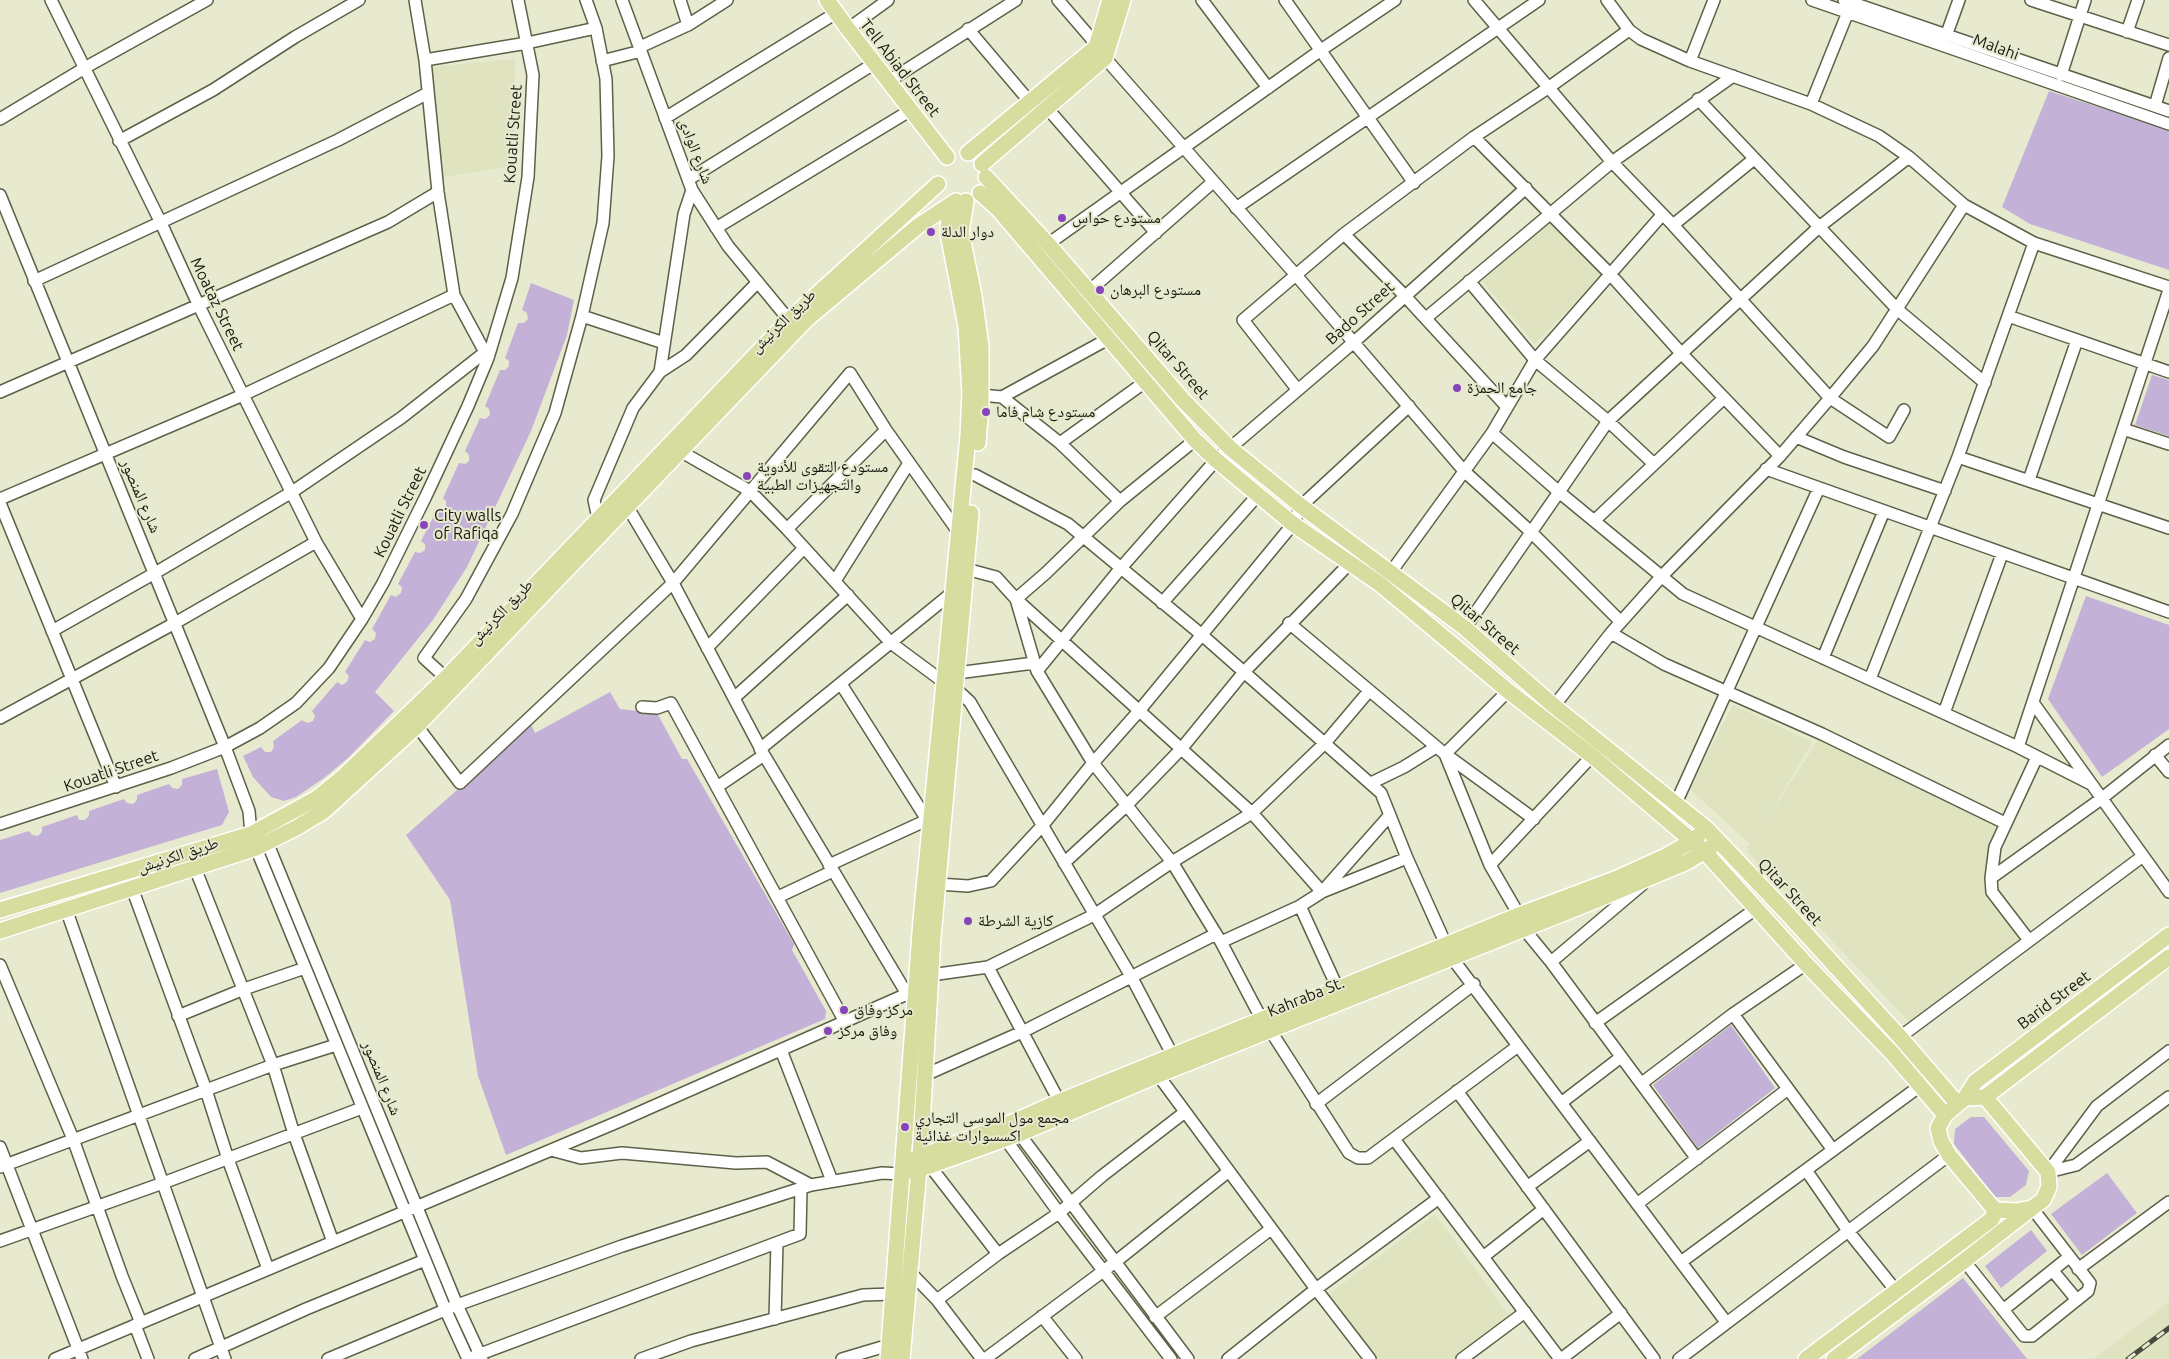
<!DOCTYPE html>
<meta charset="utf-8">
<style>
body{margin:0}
canvas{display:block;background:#e7eacf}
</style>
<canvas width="2169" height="1359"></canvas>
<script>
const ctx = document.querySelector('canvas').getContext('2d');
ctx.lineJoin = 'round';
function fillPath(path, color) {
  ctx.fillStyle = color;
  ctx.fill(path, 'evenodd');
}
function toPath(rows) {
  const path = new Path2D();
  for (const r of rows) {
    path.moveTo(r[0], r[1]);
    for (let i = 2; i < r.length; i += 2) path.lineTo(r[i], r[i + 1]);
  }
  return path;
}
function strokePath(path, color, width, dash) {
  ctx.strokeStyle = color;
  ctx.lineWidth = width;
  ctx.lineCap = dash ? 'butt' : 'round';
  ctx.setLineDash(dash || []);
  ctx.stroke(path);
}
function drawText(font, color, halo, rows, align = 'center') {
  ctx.font = font + ' Ubuntu,"Noto Naskh Arabic",sans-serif';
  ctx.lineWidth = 4;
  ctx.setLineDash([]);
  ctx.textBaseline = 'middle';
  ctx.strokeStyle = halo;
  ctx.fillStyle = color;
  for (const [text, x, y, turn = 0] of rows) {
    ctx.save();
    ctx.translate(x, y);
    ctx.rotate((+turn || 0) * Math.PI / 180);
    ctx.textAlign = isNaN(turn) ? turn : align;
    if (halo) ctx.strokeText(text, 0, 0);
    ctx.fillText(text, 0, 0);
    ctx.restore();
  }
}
const built = toPath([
 [515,59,514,166,443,177,430,67],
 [1549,223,1602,274,1535,344,1482,281],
 [1733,705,1812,742,1766,820,1822,734,2005,823,1992,892,2028,939,1913,1026,1746,850,1750,844,1690,789],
 [1435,1214,1511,1318,1455,1359,1378,1359,1328,1295],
 [2169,1302,2169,1359,2093,1359]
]);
const green = toPath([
 [2049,91,2169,130,2169,270,2030,224,2002,207],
 [531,283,574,300,567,335,531,431,467,567,433,620,375,692,394,711,349,757,324,778,296,797,284,801,271,797,253,777,243,756,261,747,265,752,271,752,274,747,273,741,302,720,307,723,313,721,315,716,312,711,337,682,342,685,347,682,349,676,345,672,365,640,370,642,375,639,376,633,372,629,391,595,396,597,401,593,402,587,398,584,415,552,420,553,425,550,425,544,421,541,437,510,442,510,446,507,446,501,443,498,459,463,465,464,469,461,469,455,465,451,480,418,485,419,490,415,489,409,485,406,500,370,505,370,509,366,509,361,505,358,518,323,524,323,528,319,527,313,522,310],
 [2152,375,2169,380,2169,436,2135,425],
 [2086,596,2169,625,2169,729,2102,777,2048,699],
 [610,692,620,709,657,713,682,759,687,759,794,944,792,950,826,1011,825,1019,506,1155,478,1076,450,900,406,835,531,725,535,733],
 [217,769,229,812,222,825,0,893,0,840,29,831,32,835,38,836,42,832,42,827,77,815,79,820,85,820,89,816,89,811,124,799,127,803,133,804,137,800,137,795,169,784,172,788,178,789,182,785,182,779],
 [1731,1025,1775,1088,1698,1148,1653,1085],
 [1971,1117,1984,1117,2029,1171,2026,1185,2010,1197,1995,1197,1954,1144,1955,1129],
 [2107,1173,2137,1213,2082,1255,2051,1214],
 [2031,1230,2047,1251,2001,1288,1985,1266],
 [1963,1278,2027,1359,1857,1359]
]);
const minor = toPath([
 [51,0,161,223,198,304,316,542,362,619],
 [415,0,425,60,438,192,454,295,488,358],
 [622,0,692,190,728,246,789,320],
 [1058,0,1090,37,1105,58,1295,274,1464,471,1531,532,1621,622],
 [1202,0,1268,88],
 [1285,0,1414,183],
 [1474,0,1612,162,1673,225,1830,398,1889,437,1904,410],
 [1607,0,1629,30,1641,39,1690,61,1811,104,1879,136,1909,157,1964,205,2034,243,2169,287],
 [1812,0,2169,124],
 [1844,0,2169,111],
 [2031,0,2169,45],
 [688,25,727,0],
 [848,29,888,0],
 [968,29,1030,102],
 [2127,32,2138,0],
 [1946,36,1959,0],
 [640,47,688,25,680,0],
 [425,60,527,43,596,28],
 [602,61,641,51],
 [1690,61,1714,0],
 [2061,75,2085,0],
 [889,81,1016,0],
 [1698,99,1898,310,1985,383],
 [1811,104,1850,7],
 [2155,106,2169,58],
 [1047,108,1156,233],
 [665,118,836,13],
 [0,119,88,66,207,0],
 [1474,137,1610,274,1681,353,1780,456],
 [119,141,213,90,295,37,359,0],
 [689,179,875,63],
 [0,195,225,747,249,811,251,834,256,848,446,1311,468,1359],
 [1236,208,1539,0],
 [1673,225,1754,159],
 [716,228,911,110],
 [1344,234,1404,295,1507,407],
 [1048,244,1321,50,1395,0],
 [34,281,338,140,428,93],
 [1469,281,1535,360,1608,421,1654,464],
 [1089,291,1213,182],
 [582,316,664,343],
 [2008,316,2169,372],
 [1426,318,1612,162,1733,76],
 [660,372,686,355,758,282],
 [1297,389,1243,320,1344,234,1474,137,1548,88,1629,30],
 [0,392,388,222,438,192],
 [981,395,1002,397,1060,443,1120,501],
 [1002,397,1108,339],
 [2123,429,2169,444],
 [1492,433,1559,492,1683,594,2018,747,2091,784],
 [1796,437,1844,457,1945,491],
 [1195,440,1120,501,1046,573,1016,599,1037,671,1093,763,1172,862,1221,942,1262,1020,1270,1030,1349,1153,1358,1158,1368,1158,1518,1046],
 [1060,443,1145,382],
 [680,451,750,491,787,529,891,643,945,683],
 [1958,457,2169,528],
 [1766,469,2169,612],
 [975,475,1068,524,1202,635,1381,793,1407,858,1452,958,1726,1322],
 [2029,480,2077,340],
 [0,499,243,395,454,295],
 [624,501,673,583,764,755,907,994,912,997],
 [0,503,116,787],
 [598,518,594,500,633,408,660,372,684,214,692,190],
 [1594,521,1724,398],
 [787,529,886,430],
 [966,569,996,577,1016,599,1252,813,1322,892,1407,858],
 [1391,572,1492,433,1535,360,1662,215],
 [835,581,909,463],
 [1162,603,1257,496],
 [1289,623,1445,754,1534,819],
 [1465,628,1608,421,1819,227,1909,157],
 [52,631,155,573,292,492,401,418,484,353],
 [1611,633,1664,664,1822,734,2005,823],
 [707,648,804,548],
 [1823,658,1884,511],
 [1037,671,1120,569,1216,460,1354,342,1526,188],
 [957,673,1034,663],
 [446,678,424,658,466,599,512,514,555,413,582,316,603,223,608,156,606,79,596,28,586,0],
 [1870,679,1958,457,2034,243],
 [841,684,931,826],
 [956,689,970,702,1132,978,1173,1056],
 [1508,691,1445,754,1490,865,1519,915,1524,929,1551,962,1697,1159],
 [734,698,848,595],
 [2034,704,2169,892],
 [1554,706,1611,633,1662,576,1780,456,1830,398,1873,346,1964,205],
 [642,707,657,708,671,703,845,1022],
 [1944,713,2002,554],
 [0,718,175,623,316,542],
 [417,726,460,783,673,583,850,373,886,430,959,533],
 [2018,747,2169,290],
 [760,749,953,592],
 [2155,755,2169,772],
 [1371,783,1404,767,1436,747],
 [717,787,764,755],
 [1676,803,1819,488],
 [0,824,171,768,225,747,260,728,296,703,329,668,362,619,383,583,426,496,468,406,488,358,512,278,528,177,533,75,518,0],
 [265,837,457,1305,482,1359],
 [1064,863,1127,805,1182,748,1244,672,1350,563],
 [829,865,927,820],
 [1490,865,1592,756],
 [195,868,273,1065,294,1134,333,1242],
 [1991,878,2101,799,2169,745],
 [938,884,968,886,991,881,1042,826,1093,763,1139,711,1293,524,1301,506,1409,406],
 [132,888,206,1090,228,1159,268,1269],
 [778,897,833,871],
 [1300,906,1338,989],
 [66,909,225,1359],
 [2028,939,1992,892,1991,878,1995,847,2037,757],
 [1221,942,1300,906,1322,892,1390,815],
 [1551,962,1643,884],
 [0,965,73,1139,122,1276,141,1323],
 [988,967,1059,1101],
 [924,974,931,975,988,967,1094,915,1172,862,1252,813,1325,743,1369,691],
 [1733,1014,1833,1150],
 [178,1016,244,989,305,968],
 [1595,1023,1757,908],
 [1900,1037,2143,856],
 [781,1050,832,1181],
 [1155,1069,1158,1075,1316,1289,1370,1359],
 [925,1075,1022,1032,1216,934],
 [1642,1083,1733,1014,1806,964],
 [1457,1091,1654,1359],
 [1561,1103,1621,1057],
 [1316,1104,1474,984],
 [1015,1128,1188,1359],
 [1001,1133,1059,1213,1171,1359],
 [1394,1139,1560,1359],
 [0,1147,82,1359],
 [551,1150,581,1158,622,1153,736,1163,767,1162,811,1185],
 [930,1166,998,1254],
 [0,1167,273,1065,336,1045],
 [1806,1170,1848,1231,1901,1297],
 [2048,1172,2097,1106,2169,1051],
 [2048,1172,2076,1165,2169,1097],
 [1527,1187,1590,1141],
 [1637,1204,1788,1089],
 [0,1241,163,1183,362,1108],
 [1954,1248,2024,1336,2032,1336,2088,1291,2090,1283,2032,1208],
 [1483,1257,1544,1209],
 [1681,1262,1920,1086],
 [2078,1269,2169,1202],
 [2053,1271,2077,1300],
 [910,1272,937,1300,982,1359],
 [937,1300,998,1254,1059,1213,1102,1176,1185,1112],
 [2003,1310,2069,1257],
 [1042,1316,1076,1359],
 [1155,1317,1271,1229],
 [775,1319,777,1243],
 [135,1325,148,1359],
 [475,1356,800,1234,801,1188],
 [55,1359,620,1121,907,994],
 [195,1359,306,1309,425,1260],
 [328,1359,457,1305,622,1246,811,1185,882,1173,902,1174],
 [641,1359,691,1341,863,1295,893,1294],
 [842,1359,889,1345],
 [985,1359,1114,1263,1229,1171],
 [1228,1359,1316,1289,1439,1198],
 [1462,1359,1525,1312],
 [1561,1359,1621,1313],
 [1679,1359,1949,1155]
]);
const major = toPath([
 [827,0,848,29,947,157],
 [968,153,1096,47,1110,0],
 [982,164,1105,58,1123,0],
 [986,177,1048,244,1182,399,1230,448,1301,506,1465,628,1554,706,1706,828,1785,911,1900,1037,1957,1103],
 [980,193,998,209,1195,440,1216,460,1293,524,1380,584,1508,691,1592,756,1705,852,1806,964,1892,1053,1945,1115],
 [966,201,961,232,974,296,981,347,981,404,978,443],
 [0,910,251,834,317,798,344,776,446,678,789,320,938,184],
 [0,931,256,848,296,828,324,811,417,726,807,319,918,226,956,201],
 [1985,1097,2169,957],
 [1965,1098,1975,1082,2169,935],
 [911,1160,1006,1125,1051,1105,1519,915,1615,879,1666,856,1692,841,1698,836],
 [911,1171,930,1166,1019,1134,1158,1075,1592,902,1687,862,1711,847],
 [888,1359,921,920,968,436,970,393,966,326,948,233,949,217,956,201],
 [902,1359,920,1158,933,937,971,513],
 [1806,1359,1992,1219,1995,1210],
 [1834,1359,1964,1261,2032,1208,2043,1200,2049,1187,2048,1172,1985,1097,1965,1098,1945,1115,1938,1128,1941,1141,1949,1155,1995,1210,2016,1211,2032,1208]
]);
const rail = toPath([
 [2128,1359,2169,1328]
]);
const markers = [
 [1062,218,5,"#8745ba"],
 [931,232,5,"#8745ba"],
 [1100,290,5,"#8745ba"],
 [1457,388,5,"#8745ba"],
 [986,412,5,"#8745ba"],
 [747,476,5,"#8745ba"],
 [424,525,5,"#8745ba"],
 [968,921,5,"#8745ba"],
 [844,1010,5,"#8745ba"],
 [828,1031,5,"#8745ba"],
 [905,1127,5,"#8745ba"]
];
const streetNames = [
 ["Malahi",1996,47,20],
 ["Tell Abiad Street",900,68,52],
 ["Kouatli Street",513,134,-86],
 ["شارع الوادى",696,151,69],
 ["Moataz Street",217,304,64],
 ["Bado Street",1360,313,-42],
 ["طريق الكرنيش",783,321,-44],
 ["Qitar Street",1178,365,49],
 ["شارع المنصور",141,496,67],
 ["Kouatli Street",400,512,-64],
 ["طريق الكرنيش",501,612,-46],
 ["Qitar Street",1485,624,40],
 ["Kouatli Street",111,771,-19],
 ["طريق الكرنيش",178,855,-18],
 ["Qitar Street",1790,892,47],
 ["Kahraba St.",1306,997,-22],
 ["Barid Street",2054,1000,-37],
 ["شارع المنصور",382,1078,68]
];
const poiNames = [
 ["مستودع حواس",1072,218],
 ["دوار الدلة",941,232],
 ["مستودع البرهان",1110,290],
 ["جامع الحمزة",1467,388],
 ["مستودع شام فاما",996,412],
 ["مستودع التقوى للأدوية",757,467],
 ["والتجهيزات الطبية",757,485],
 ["City walls",434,516],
 ["of Rafiqa",434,534],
 ["كازية الشرطة",978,921],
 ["مركز وفاق",854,1010],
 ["وفاق مركز",838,1031],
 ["مجمع مول الموسى التجاري",915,1118],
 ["اكسسوارات غذائية",915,1136]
];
fillPath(built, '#dfe3c0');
fillPath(green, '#c4b1d7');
strokePath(minor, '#5e6048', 14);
strokePath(major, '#fff', 18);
strokePath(minor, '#fff', 11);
strokePath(major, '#d7dc9f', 15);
strokePath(rail, '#4a4b3e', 5);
strokePath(rail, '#e7eacf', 3, [9]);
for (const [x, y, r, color] of markers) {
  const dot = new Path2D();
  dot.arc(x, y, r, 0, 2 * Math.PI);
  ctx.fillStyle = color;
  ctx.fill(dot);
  strokePath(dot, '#e7eacf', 2);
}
drawText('16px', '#18180f', '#e7eacf', streetNames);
drawText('16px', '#18180f', '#e7eacf', poiNames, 'left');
</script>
